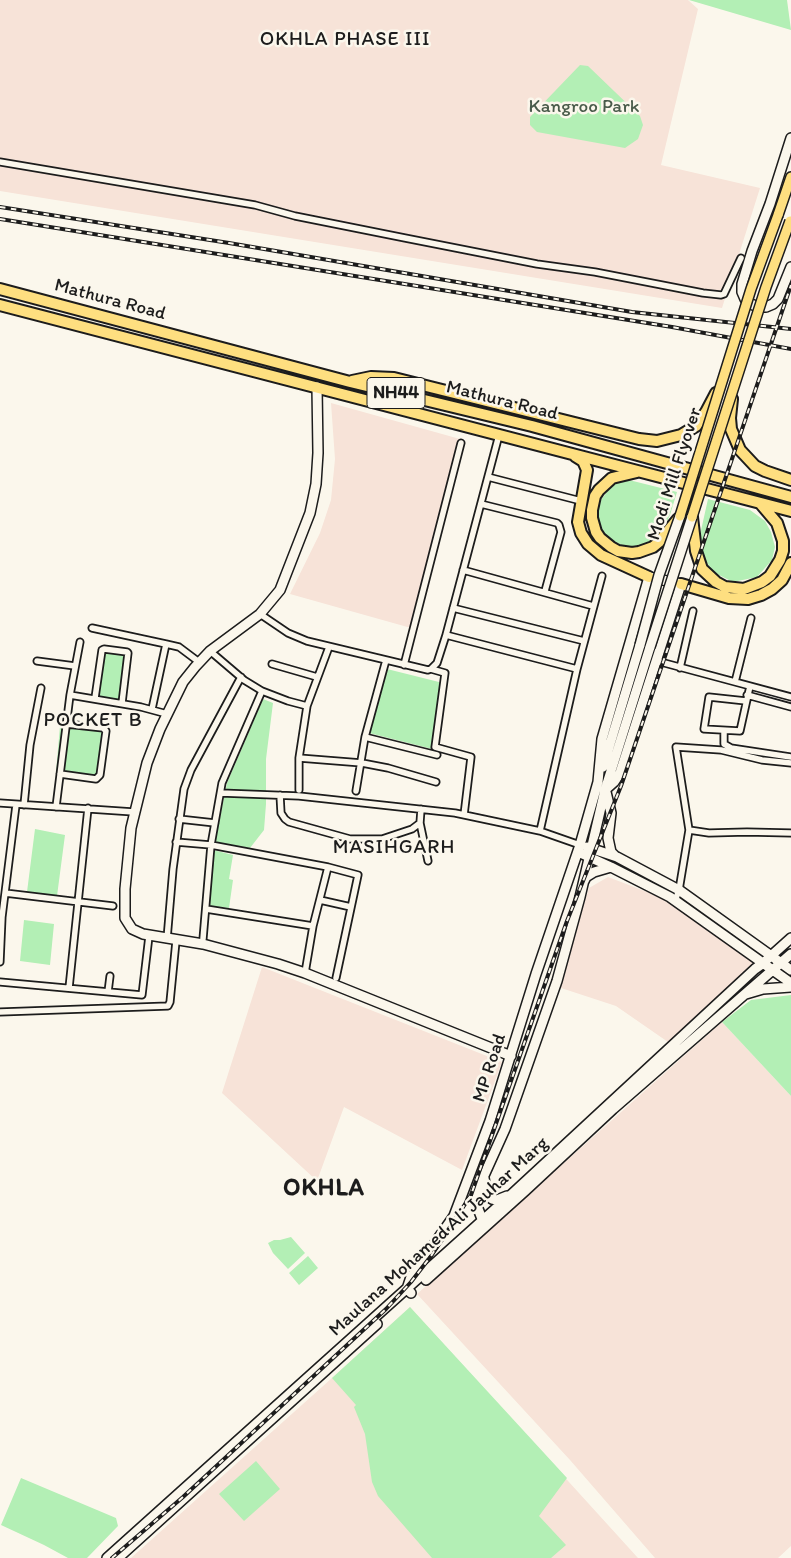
<!DOCTYPE html>
<style>
body{margin:0}
canvas{display:block;background:#fbf7ec}
</style>
<canvas width="791" height="1558"></canvas>
<script>
const ctx = document.querySelector('canvas').getContext('2d');
ctx.lineJoin = 'round';
function fillPath(path, color) {
  ctx.fillStyle = color;
  ctx.fill(path, 'evenodd');
}
function toPath(rows) {
  const path = new Path2D();
  for (const r of rows) {
    path.moveTo(r[0], r[1]);
    for (let i = 2; i < r.length; i += 2) path.lineTo(r[i], r[i + 1]);
  }
  return path;
}
function strokePath(path, color, width, dash) {
  ctx.strokeStyle = color;
  ctx.lineWidth = width;
  ctx.lineCap = dash ? 'butt' : 'round';
  ctx.setLineDash(dash || []);
  ctx.stroke(path);
}
function drawText(font, color, halo, rows, align = 'center') {
  ctx.font = font + ' Itim,sans-serif';
  ctx.lineWidth = 5;
  ctx.setLineDash([]);
  ctx.textBaseline = 'middle';
  ctx.strokeStyle = halo;
  ctx.fillStyle = color;
  for (const [text, x, y, turn = 0] of rows) {
    ctx.save();
    ctx.translate(x, y);
    ctx.rotate((+turn || 0) * Math.PI / 180);
    ctx.textAlign = isNaN(turn) ? turn : align;
    if (halo) ctx.strokeText(text, 0, 0);
    ctx.fillText(text, 0, 0);
    ctx.restore();
  }
}
const built = toPath([
 [0,0,688,0,698,9,661,165,760,188,722,308,0,191],
 [331,403,460,439,411,628,290,594,320,533,331,500,335,459],
 [608,877,668,900,756,964,668,1042,616,1006,558,987,589,888],
 [262,967,502,1062,462,1170,344,1107,317,1181,222,1093],
 [722,1022,791,1096,791,1546,778,1558,655,1558,570,1460,417,1294],
 [410,1307,638,1558,131,1558,332,1378]
]);
const green = toPath([
 [688,0,787,0,791,30,689,0],
 [580,65,588,66,640,116,643,125,638,139,625,148,537,132,530,125,530,117],
 [629,480,677,492,670,515,664,528,652,541,642,545,626,547,613,541,603,532,597,513,600,501,607,492,615,484],
 [708,499,750,510,765,521,771,532,775,547,772,560,757,577,733,582,713,572,704,558,700,546,700,535],
 [103,651,127,653,120,705,96,699],
 [387,669,443,683,436,750,369,733],
 [263,699,273,703,266,759,266,804,264,830,250,848,215,842,227,783],
 [60,726,103,731,97,777,56,772],
 [35,829,65,835,57,896,27,892],
 [213,850,233,855,229,879,233,880,229,908,209,906],
 [24,920,54,924,50,965,20,961],
 [791,995,791,1096,722,1022,751,1000],
 [291,1237,305,1253,288,1269,273,1253,268,1243,274,1240,280,1240],
 [308,1256,318,1268,299,1285,289,1273],
 [410,1307,567,1478,539,1516,566,1545,551,1558,432,1558,378,1496,372,1482,365,1434,354,1407,356,1405,332,1378],
 [256,1461,280,1489,244,1521,219,1494],
 [21,1478,116,1518,118,1526,87,1558,68,1558,44,1545,1,1525]
]);
const street = toPath([
 [0,162,255,205,295,216,405,238,537,264,595,272,703,293,721,295,724,294,741,258],
 [488,477,581,501],
 [481,504,557,523,559,525,561,532,545,591],
 [463,570,593,606],
 [453,608,584,641],
 [260,614,288,633,307,641,428,670,431,669,437,663,446,635,499,435],
 [92,628,166,644,152,709],
 [446,635,577,669],
 [166,644,179,647,199,662],
 [210,651,244,680,262,691,288,701,307,706],
 [37,661,75,666],
 [657,661,791,697],
 [272,664,317,677],
 [404,665,461,443],
 [680,668,693,611],
 [431,669,445,673,435,747,471,757,464,815],
 [735,682,751,618],
 [70,695,141,707,167,714],
 [747,695,791,707],
 [95,698,102,650,104,649,127,652,128,653,122,703],
 [746,701,709,697,704,729,740,731,750,686],
 [724,731,724,744,731,748,791,757],
 [365,737,437,755],
 [299,758,362,763,388,768,436,782],
 [60,774,96,779,100,775,106,731,103,728,66,724],
 [299,790,299,758,307,706,329,647],
 [356,791,365,737,386,660],
 [221,793,299,796,455,813,540,831,580,845],
 [280,795,281,813,285,819,289,822,350,839,382,839,412,829,420,823,421,809],
 [0,803,134,812],
 [24,805,30,745,41,688],
 [56,807,70,695,80,642],
 [179,819,215,823],
 [420,823,428,861],
 [689,830,709,833,747,832,791,833],
 [540,831,577,669,602,576],
 [176,842,211,845,328,867,358,875,336,978],
 [5,893,113,906],
 [320,900,351,907],
 [675,901,679,890,689,830,676,747,721,750,762,760,791,763],
 [206,909,313,926],
 [167,939,173,869,184,789,191,770,241,677],
 [203,939,211,845,222,783,262,691],
 [0,962,2,917,16,805],
 [305,973,313,926,328,867],
 [0,982,142,995,149,936],
 [69,988,88,808],
 [108,992,110,976],
 [0,1012,168,1006,170,1002,176,941]
]);
const secondary = toPath([
 [791,138,770,204,752,251,742,284,742,292,745,299,751,304,758,307,766,307,773,304,778,299,791,267],
 [317,387,318,453,316,484,310,513,280,590,260,614,210,651,195,667,183,682,160,729,147,763,131,828,125,889,125,918,132,929,143,934,203,944,278,964,305,973,511,1056],
 [603,767,640,645],
 [606,792,611,813,608,838,611,852,615,856],
 [587,847,617,857,679,890,791,970],
 [578,852,611,867,670,897,791,983],
 [584,881,586,877,594,872,611,867],
 [746,994,763,989,791,987],
 [484,1178,487,1195,492,1199,497,1200,507,1196],
 [486,1223,482,1219,477,1206,477,1191,505,1129,557,981,580,897,605,790,650,647],
 [426,1280,525,1191,613,1109,791,954],
 [411,1293,407,1289,411,1277,454,1216,490,1121,536,974,580,845,598,782,602,739,649,577,681,584,620,773,614,782,605,790],
 [107,1558,513,1193,755,969,762,964,791,938],
 [118,1558,377,1324]
]);
const primary = toPath([
 [778,215,791,177]
]);
const highway = toPath([
 [0,289,350,382,532,426,791,497],
 [0,305,791,511],
 [352,381,371,377,394,378,639,439,657,441,681,435,696,426,706,412,716,393],
 [732,399,730,418,731,429,740,450,755,466,765,471,791,480],
 [575,456,583,461,587,470,578,522,581,533,588,544,601,555,649,577],
 [637,472,612,478,599,490,595,496,592,510,592,518,596,532,600,538,611,547,618,551,632,553,639,552,653,547,659,542,678,519],
 [692,517,696,551,702,569,716,582,725,587,744,589,762,582,770,576,780,560,783,551,783,541,777,523,760,503],
 [681,584,729,598,748,599,761,595,772,589,782,580,791,563]
]);
const rail = toPath([
 [0,207,229,243,632,312,791,329],
 [0,219,672,327,791,349],
 [112,1558,183,1497,386,1309,411,1282,431,1256,471,1195,567,921,621,786,791,285]
]);
const secondaryBridge = toPath([
 [640,645,659,575,680,516],
 [650,647,692,517]
]);
const primaryBridge = toPath([
 [680,516,751,289,778,215],
 [692,517,766,287,790,221]
]);
const shields = [
 [396,393,58]
];
const shieldNames = [
 ["NH44",396,393]
];
const parkNames = [
 ["Kangroo Park",584,107]
];
const streetNames = [
 ["Mathura Road",110,300,15],
 ["Mathura Road",502,401,14],
 ["Modi Mill Flyover",675,474,-72],
 ["MP Road",490,1068,-72],
 ["Maulana Mohamed Ali Jauhar Marg",439,1237,-42]
];
const neighbourhoodNames = [
 ["OKHLA PHASE III",345,40],
 ["POCKET B",93,721],
 ["MASIHGARH",394,848]
];
const districtNames = [
 ["OKHLA",324,1189]
];
fillPath(built, '#f7e3d8');
fillPath(green, '#b3efb5');
strokePath(street, '#1c1c1c', 9);
strokePath(secondary, '#1c1c1c', 12);
strokePath(primary, '#1c1c1c', 12);
strokePath(highway, '#1c1c1c', 14);
strokePath(street, '#fbf7ec', 5.5);
strokePath(secondary, '#fbf7ec', 9);
strokePath(primary, '#fedf80', 9);
strokePath(highway, '#fedf80', 10);
strokePath(rail, '#1c1c1c', 4);
strokePath(rail, '#fbf7ec', 2, [5.5]);
strokePath(secondaryBridge, '#1c1c1c', 12, []);
strokePath(primaryBridge, '#1c1c1c', 12, []);
strokePath(secondaryBridge, '#fbf7ec', 9);
strokePath(primaryBridge, '#fedf80', 9);
for (const [x, y, w] of shields) {
  const box = new Path2D();
  box.roundRect(x - w / 2, y - 15.5, w, 31, 4);
  ctx.fillStyle = '#fbf7ec';
  ctx.fill(box);
  strokePath(box, '#1c1c1c', 1);
}
drawText('bold 18px', '#1c1c1c', null, shieldNames);
drawText('19px', '#495b4a', '#fbf7ec', parkNames);
drawText('19px', '#1c1c1c', '#fbf7ec', streetNames);
ctx.letterSpacing = '1px';
drawText('20px', '#1c1c1c', '#fbf7ec', neighbourhoodNames);
ctx.letterSpacing = '0px';
ctx.letterSpacing = '1px';
drawText('bold 24px', '#1c1c1c', '#fbf7ec', districtNames);
ctx.letterSpacing = '0px';
</script>
